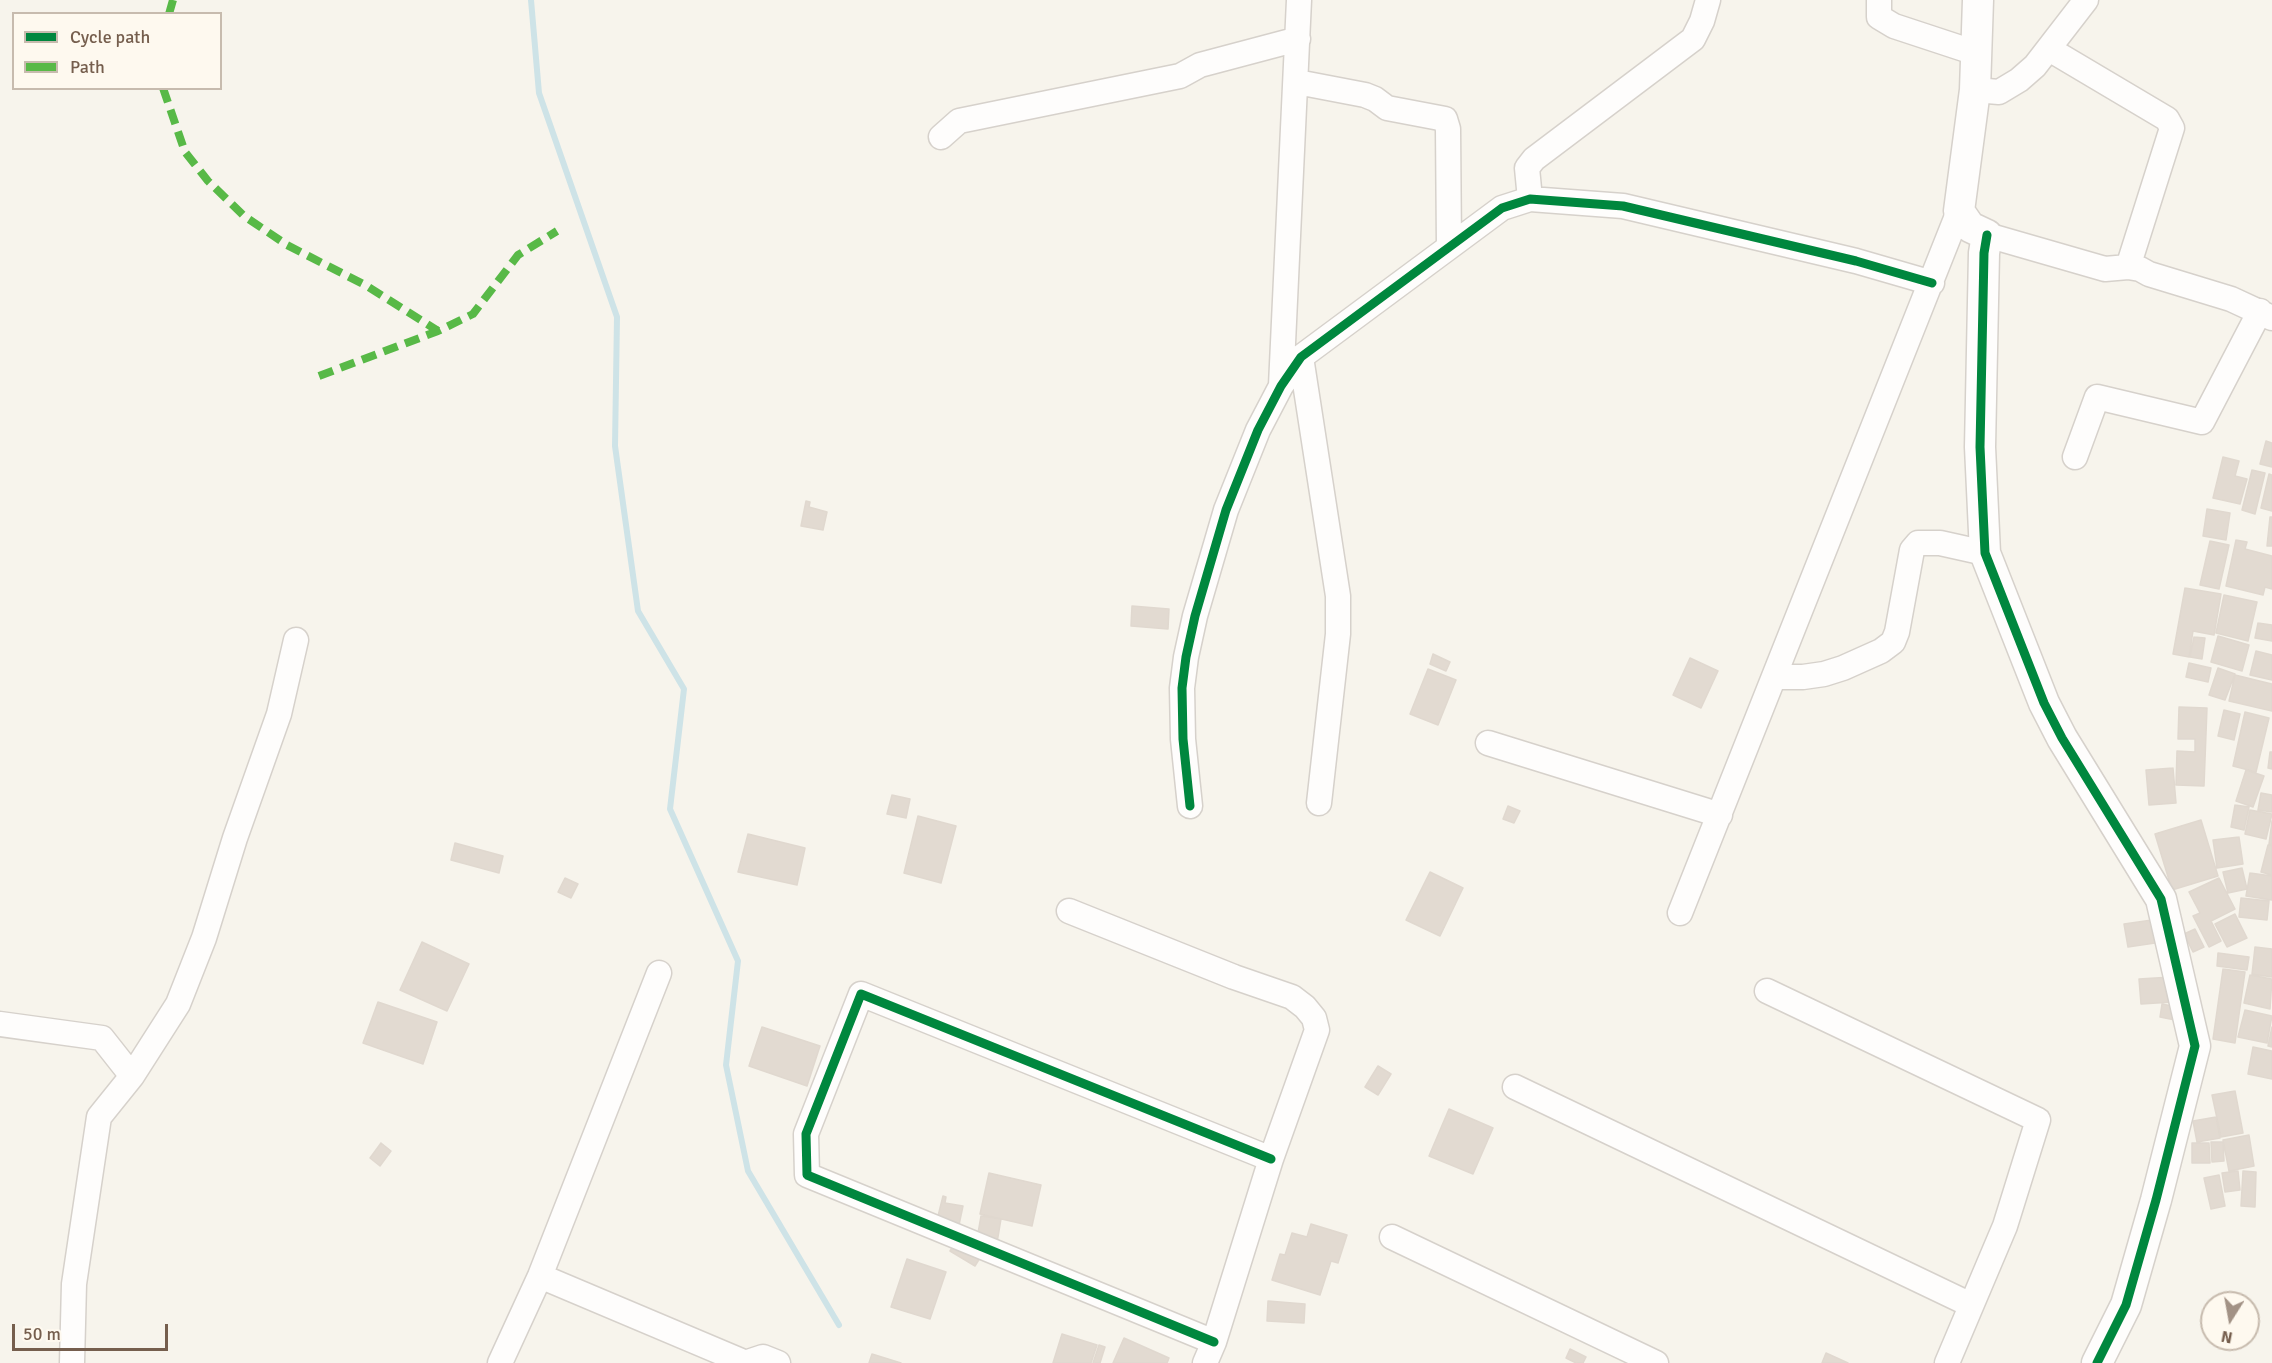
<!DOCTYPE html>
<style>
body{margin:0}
#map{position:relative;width:2272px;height:1363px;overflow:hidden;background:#f7f4ec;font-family:Signika,sans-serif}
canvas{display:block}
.legend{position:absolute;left:12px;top:12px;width:210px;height:78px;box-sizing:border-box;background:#fef9ef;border:2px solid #c7bbae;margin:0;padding:8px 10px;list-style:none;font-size:18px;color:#755e4d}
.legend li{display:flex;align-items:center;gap:12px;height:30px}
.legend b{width:30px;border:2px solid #c7bbae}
.north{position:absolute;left:2200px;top:1291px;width:60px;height:60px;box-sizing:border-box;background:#fef9ef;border:2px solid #c7bbae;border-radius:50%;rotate:191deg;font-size:16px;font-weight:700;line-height:24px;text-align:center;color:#755e4d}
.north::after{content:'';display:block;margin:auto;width:21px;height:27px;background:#a29285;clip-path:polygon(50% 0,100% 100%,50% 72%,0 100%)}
.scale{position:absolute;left:12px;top:1324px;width:156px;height:27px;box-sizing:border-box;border:3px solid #755e4d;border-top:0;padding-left:8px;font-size:18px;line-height:21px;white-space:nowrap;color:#755e4d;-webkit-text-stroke:4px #fef9ef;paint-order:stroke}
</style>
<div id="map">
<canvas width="2272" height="1363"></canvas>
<ul class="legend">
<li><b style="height:8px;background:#00873e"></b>Cycle path</li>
<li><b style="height:8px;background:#58b947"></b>Path</li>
</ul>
<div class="north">N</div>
<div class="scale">50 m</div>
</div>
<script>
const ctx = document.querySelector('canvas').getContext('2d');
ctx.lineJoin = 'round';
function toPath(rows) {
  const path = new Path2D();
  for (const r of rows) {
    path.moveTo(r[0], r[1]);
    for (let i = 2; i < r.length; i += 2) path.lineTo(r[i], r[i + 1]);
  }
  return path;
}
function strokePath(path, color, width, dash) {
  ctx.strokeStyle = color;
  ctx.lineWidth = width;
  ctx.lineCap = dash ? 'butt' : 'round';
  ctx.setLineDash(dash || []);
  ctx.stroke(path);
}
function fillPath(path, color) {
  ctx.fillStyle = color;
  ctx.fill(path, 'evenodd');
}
const stream = toPath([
 [531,0,539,93,617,317,615,446,638,611,684,689,670,809,738,961,726,1065,748,1171,839,1325]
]);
const building = toPath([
 [2266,441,2272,443,2272,467,2260,464,2266,441],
 [2223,457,2239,461,2235,476,2247,479,2240,504,2213,498,2223,457],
 [2252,470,2265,473,2255,514,2242,510,2252,470],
 [2269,474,2272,475,2272,511,2261,508,2269,474],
 [806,501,810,502,809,507,827,512,823,530,801,526,806,501],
 [2207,509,2230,513,2226,540,2203,536,2207,509],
 [2270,517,2272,517,2272,546,2267,546,2270,517],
 [2236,540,2247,542,2245,549,2272,556,2272,589,2265,587,2263,595,2226,586,2236,540],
 [2210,541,2229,545,2219,589,2200,585,2210,541],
 [2185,588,2221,594,2214,635,2193,631,2189,657,2173,654,2185,588],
 [2224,595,2257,602,2248,641,2216,633,2224,595],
 [1132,606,1169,609,1168,629,1131,626,1132,606],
 [2258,623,2272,625,2272,641,2255,638,2258,623],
 [2218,636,2249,645,2242,671,2211,662,2218,636],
 [2194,637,2205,638,2202,659,2190,657,2194,637],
 [2256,651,2272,655,2272,680,2250,675,2256,651],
 [1433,654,1450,662,1446,671,1430,664,1433,654],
 [1690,658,1718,671,1701,708,1673,695,1690,658],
 [2189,663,2211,668,2208,682,2186,677,2189,663],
 [2218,668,2235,674,2225,700,2209,695,2218,668],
 [1428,669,1456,680,1438,725,1410,714,1428,669],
 [2235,675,2272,684,2272,711,2229,701,2235,675],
 [2179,707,2207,708,2204,786,2176,785,2177,751,2195,752,2195,739,2178,739,2179,707],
 [2224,710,2240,714,2234,740,2218,736,2224,710],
 [2245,712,2269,718,2256,772,2233,766,2245,712],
 [2270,752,2272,752,2272,769,2268,768,2270,752],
 [2173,768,2176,803,2149,805,2146,770,2173,768],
 [2246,770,2264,776,2253,807,2236,801,2246,770],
 [2261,793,2272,795,2272,812,2258,810,2261,793],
 [892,795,910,799,906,818,887,814,892,795],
 [2235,805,2249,807,2244,830,2231,827,2235,805],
 [1508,806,1520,811,1514,823,1503,819,1508,806],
 [2250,810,2272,814,2266,839,2245,834,2250,810],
 [918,816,956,826,941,883,904,873,918,816],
 [2201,820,2218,876,2172,890,2155,834,2201,820],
 [2272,821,2272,845,2269,844,2272,821],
 [748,834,805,848,797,885,738,872,748,834],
 [2239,837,2243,864,2217,868,2213,840,2239,837],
 [455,843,503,856,499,873,451,860,455,843],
 [2268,845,2272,846,2272,875,2261,872,2268,845],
 [2242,868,2247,889,2228,893,2223,872,2242,868],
 [1430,872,1463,888,1440,936,1406,920,1430,872],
 [2250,873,2272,876,2272,900,2246,896,2250,873],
 [565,878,578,884,571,898,558,892,565,878],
 [2219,878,2235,909,2211,921,2221,941,2209,947,2193,916,2200,913,2189,892,2219,878],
 [2241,898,2269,901,2267,920,2239,917,2241,898],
 [2235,914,2247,938,2227,947,2215,924,2235,914],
 [2152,920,2155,943,2128,947,2124,924,2152,920],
 [2195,929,2204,947,2193,952,2184,934,2195,929],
 [422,942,469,964,447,1011,400,990,422,942],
 [2255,947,2272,949,2272,977,2252,974,2255,947],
 [2218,953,2249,957,2247,970,2217,966,2218,953],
 [2223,969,2245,972,2235,1043,2213,1039,2223,969],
 [2250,975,2272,979,2270,1009,2244,1003,2250,975],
 [2171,977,2173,1002,2141,1004,2139,979,2171,977],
 [378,1002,437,1022,423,1064,363,1043,378,1002],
 [2162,1004,2177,1007,2175,1020,2160,1017,2162,1004],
 [2245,1010,2272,1016,2267,1043,2238,1037,2245,1010],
 [762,1027,820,1046,807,1086,749,1066,762,1027],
 [2272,1027,2272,1047,2268,1046,2272,1027],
 [2253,1047,2272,1051,2272,1079,2248,1074,2253,1047],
 [1378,1066,1391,1074,1378,1095,1365,1087,1378,1066],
 [2235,1091,2243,1133,2221,1137,2212,1095,2235,1091],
 [1449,1109,1493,1128,1473,1174,1429,1156,1449,1109],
 [2216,1117,2220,1138,2197,1142,2193,1121,2216,1117],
 [2249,1135,2254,1166,2229,1171,2223,1140,2249,1135],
 [2211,1142,2223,1142,2224,1161,2212,1162,2211,1142],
 [381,1143,391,1151,380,1166,370,1158,381,1143],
 [2192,1143,2209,1143,2210,1163,2192,1163,2192,1143],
 [2238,1171,2240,1190,2225,1192,2222,1173,2238,1171],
 [2243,1171,2256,1172,2255,1207,2241,1206,2243,1171],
 [989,1173,1041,1185,1032,1226,980,1214,989,1173],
 [2219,1175,2225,1206,2211,1209,2204,1178,2219,1175],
 [943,1196,946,1197,945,1203,963,1206,959,1225,937,1220,943,1196],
 [981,1216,1001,1219,997,1243,977,1239,981,1216],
 [1311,1224,1347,1235,1338,1263,1331,1261,1320,1295,1272,1280,1280,1254,1285,1255,1292,1233,1307,1237,1311,1224],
 [958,1238,983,1253,975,1266,950,1251,958,1238],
 [907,1259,946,1272,930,1319,891,1307,907,1259],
 [1268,1301,1305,1304,1304,1323,1267,1321,1268,1301],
 [1062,1334,1097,1345,1091,1363,1053,1363,1062,1334],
 [1124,1338,1169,1358,1167,1363,1113,1363,1124,1338],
 [1099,1345,1105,1347,1100,1363,1093,1363,1099,1345],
 [1570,1349,1586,1357,1583,1363,1576,1363,1566,1358,1570,1349],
 [1826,1353,1848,1363,1822,1363,1826,1353],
 [872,1354,901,1363,869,1363,872,1354]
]);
const minor = toPath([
 [1879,0,1879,17,1894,26,1976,53],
 [2049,49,2167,119,2172,128,2128,267],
 [1297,82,1365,95,1375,99,1387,108,1445,119,1448,129,1449,247],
 [1975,90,1999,92,2019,80,2035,66,2086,0],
 [941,137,959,121,1180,76,1200,65,1298,39],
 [1530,199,1527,168,1534,159,1693,39,1702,21,1708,0],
 [1987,235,2105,269,2128,267,2140,269,2149,274,2231,299,2272,318],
 [1301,357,1338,596,1338,634,1319,803],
 [1281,386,1299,0],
 [2075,457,2097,397,2202,422,2260,311],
 [1775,677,1803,677,1824,674,1843,668,1881,651,1893,642,1897,632,1912,550,1918,543,1940,543,1985,553],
 [1488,743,1720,815],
 [1190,806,1183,739,1182,688,1186,657,1195,616,1226,510,1258,430,1281,386,1301,357,1502,208,1530,199,1623,206,1856,261,1932,283],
 [1069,911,1234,977,1292,997,1305,1007,1314,1018,1317,1030,1271,1159,1214,1342,1205,1363],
 [1680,913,1959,211],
 [1767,991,2038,1120,2005,1226,1947,1363],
 [0,1024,102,1038,132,1076,178,1004,204,938,235,838,279,714,296,640],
 [1515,1087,1971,1305],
 [1392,1237,1656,1363],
 [540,1276,746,1363],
 [1214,1342,807,1175,806,1134,861,994,1271,1159],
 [72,1363,74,1284,99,1117,132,1076],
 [500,1363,540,1276,659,973],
 [745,1363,763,1357,778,1363]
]);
const tertiary = toPath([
 [1978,0,1975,90,1959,211,1970,227,1987,235,1984,253,1980,447,1985,553,2044,703,2062,738,2161,899,2195,1046,2156,1200,2126,1305,2097,1363]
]);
const quiet = toPath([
 [169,14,173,0],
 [163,88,185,152,208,181,244,216,287,245,367,286,438,331],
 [319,376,438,331,473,314,518,255,557,231]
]);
const cycleway = toPath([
 [1987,235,1984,253,1980,447,1985,553,2044,703,2062,738,2161,899,2195,1046,2156,1200,2126,1305,2097,1363],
 [1190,806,1183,739,1182,688,1186,657,1195,616,1226,510,1258,430,1281,386,1301,357,1502,208,1530,199,1623,206,1856,261,1932,283],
 [1214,1342,807,1175,806,1134,861,994,1271,1159]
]);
strokePath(stream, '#cee3e7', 6);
fillPath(building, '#e2dad1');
strokePath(building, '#e0d8cf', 1.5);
strokePath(minor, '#d6d1cb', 27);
strokePath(tertiary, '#d6d1cb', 33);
strokePath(minor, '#fefdfc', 24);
strokePath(tertiary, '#fefdfc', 30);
strokePath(quiet, '#58b947', 8, [15, 8]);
strokePath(cycleway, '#00873e', 9);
</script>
